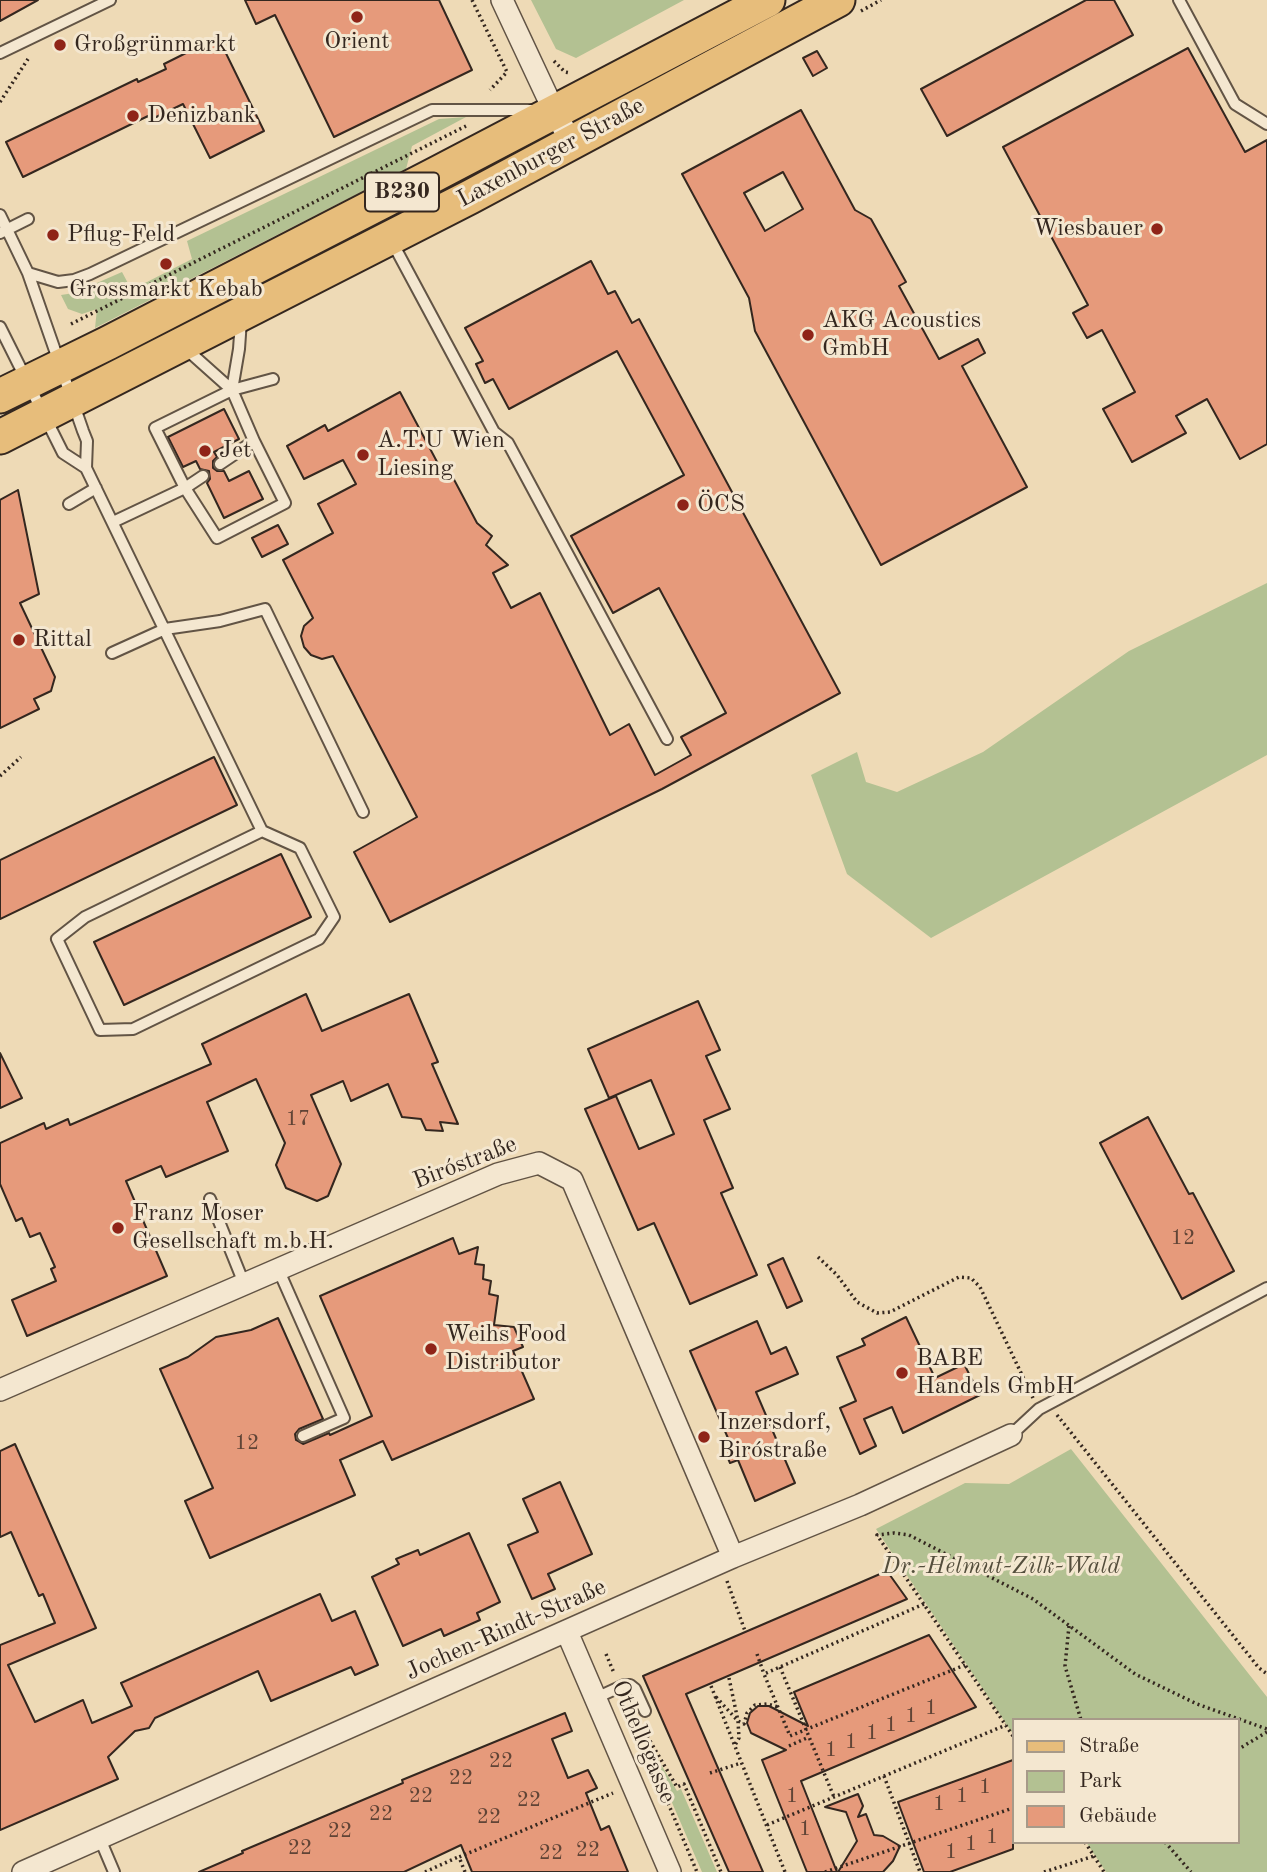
<!DOCTYPE html>
<meta charset="utf-8">
<style>
body{margin:0}
#map{position:relative;width:1267px;height:1872px;overflow:hidden;background:#eedab6;font-family:"Old Standard TT",serif}
canvas{display:block}
.legend{position:absolute;left:1012px;top:1718px;width:228px;height:126px;box-sizing:border-box;background:#f4e7d0;border:2px solid #a79a89;margin:0;padding:9px 12px;list-style:none;font-size:21px;color:#34271f}
.legend li{display:flex;align-items:center;gap:14px;height:35px}
.legend b{width:35px;border:2px solid #a79a89}
</style>
<div id="map">
<canvas width="1267" height="1872"></canvas>
<ul class="legend">
<li><b style="height:9px;background:#e7bd7b"></b>Straße</li>
<li><b style="height:19px;background:#b3c192"></b>Park</li>
<li><b style="height:19px;background:#e69a7b"></b>Gebäude</li>
</ul>
</div>
<script>
const ctx = document.querySelector('canvas').getContext('2d');
ctx.lineJoin = 'round';
function fillPath(path, color) {
  ctx.fillStyle = color;
  ctx.fill(path, 'evenodd');
}
function toPath(rows) {
  const path = new Path2D();
  for (const r of rows) {
    path.moveTo(r[0], r[1]);
    for (let i = 2; i < r.length; i += 2) path.lineTo(r[i], r[i + 1]);
  }
  return path;
}
function strokePath(path, color, width, dash) {
  ctx.strokeStyle = color;
  ctx.lineWidth = width;
  ctx.lineCap = dash ? 'butt' : 'round';
  ctx.setLineDash(dash || []);
  ctx.stroke(path);
}
function drawText(font, color, halo, rows, align = 'center') {
  ctx.font = font + ' "Old Standard TT",serif';
  ctx.lineWidth = 6;
  ctx.setLineDash([]);
  ctx.textBaseline = 'middle';
  ctx.strokeStyle = halo;
  ctx.fillStyle = color;
  for (const [text, x, y, turn = 0] of rows) {
    ctx.save();
    ctx.translate(x, y);
    ctx.rotate((+turn || 0) * Math.PI / 180);
    ctx.textAlign = isNaN(turn) ? turn : align;
    if (halo) ctx.strokeText(text, 0, 0);
    ctx.fillText(text, 0, 0);
    ctx.restore();
  }
}
const green = toPath([
 [531,0,684,0,576,58,556,49],
 [466,117,412,146,406,169,95,328,97,309,82,314,68,309,61,295,74,293,122,272,130,287,147,282,192,259,187,241,439,119],
 [1267,583,1267,755,931,938,847,874,811,775,857,752,866,782,897,792,983,752,1129,651],
 [1071,1449,1267,1697,1267,1872,1106,1872,1086,1842,1237,1842,1237,1720,1013,1720,1013,1734,876,1529,965,1483,1009,1484],
 [654,1753,677,1791,681,1789,717,1872,702,1872,651,1754]
]);
const building = toPath([
 [0,0,38,0,0,21,0,0],
 [245,0,439,0,472,70,334,137,275,15,256,24,245,0],
 [1086,0,1114,0,1133,35,947,136,921,89,1086,0],
 [218,37,264,131,210,158,183,104,150,120,148,116,23,177,6,142,137,79,138,82,166,69,164,64,218,37],
 [1188,48,1245,152,1267,140,1267,444,1240,459,1207,399,1176,416,1186,433,1132,462,1103,409,1135,392,1102,330,1087,338,1073,313,1088,305,1003,147,1188,48],
 [817,51,827,68,813,76,803,58,817,51],
 [801,110,855,210,871,219,906,282,899,286,939,359,978,339,985,353,962,366,1027,487,881,565,755,331,749,298,682,174,801,110],
 [783,172,803,209,765,231,744,193,783,172],
 [591,261,608,294,615,291,632,323,639,319,840,693,662,789,390,922,354,852,417,817,333,656,322,659,311,655,304,647,301,636,304,626,313,618,283,560,333,533,318,504,356,484,343,460,304,479,287,446,325,425,328,431,400,392,444,475,450,472,477,523,492,536,486,545,508,565,493,573,511,608,540,593,610,735,629,724,655,775,691,755,681,737,726,713,659,588,613,613,571,536,684,475,617,351,509,409,493,379,485,383,476,364,483,361,465,328,591,261],
 [224,409,239,439,214,452,217,457,213,461,213,468,217,471,224,471,229,481,249,471,263,499,224,518,207,483,210,479,209,471,200,469,196,461,183,467,168,437,224,409],
 [18,490,39,594,20,603,55,677,51,691,34,699,39,709,0,728,0,500,18,490],
 [278,525,288,544,262,557,252,538,278,525],
 [214,757,237,805,0,919,0,860,214,757],
 [281,854,311,917,124,1005,94,942,281,854],
 [306,994,322,1031,409,994,438,1062,432,1064,458,1124,440,1122,443,1131,426,1130,421,1119,402,1117,388,1084,351,1101,343,1081,311,1095,341,1164,328,1196,317,1201,286,1188,276,1165,285,1143,256,1079,207,1102,228,1151,166,1177,161,1166,126,1181,167,1276,27,1336,12,1300,56,1281,51,1269,55,1267,40,1233,30,1237,22,1218,16,1221,0,1184,0,1143,44,1123,46,1129,68,1119,70,1125,211,1064,202,1044,306,994],
 [698,1001,720,1050,706,1056,730,1109,704,1120,733,1188,721,1193,757,1275,690,1304,654,1223,638,1230,585,1109,616,1096,639,1149,674,1134,651,1080,609,1098,588,1049,698,1001],
 [0,1053,22,1098,0,1108,0,1053],
 [1148,1117,1189,1194,1193,1193,1234,1271,1182,1299,1100,1143,1148,1117],
 [453,1238,459,1254,478,1247,475,1264,484,1265,483,1279,491,1281,489,1294,498,1296,494,1325,514,1327,523,1347,513,1351,534,1399,392,1460,383,1441,340,1460,355,1495,210,1558,185,1501,213,1488,160,1369,188,1357,216,1337,251,1330,278,1318,323,1419,299,1429,295,1434,296,1440,303,1444,329,1433,330,1435,372,1416,320,1296,453,1238],
 [783,1258,802,1301,787,1308,768,1265,783,1258],
 [906,1317,935,1378,964,1364,980,1395,903,1433,892,1407,864,1419,876,1446,860,1454,840,1408,856,1401,837,1357,865,1345,862,1339,906,1317],
 [757,1321,771,1354,786,1347,798,1374,756,1392,795,1483,755,1501,738,1460,730,1463,724,1449,731,1445,690,1351,757,1321],
 [15,1444,96,1628,8,1665,35,1722,83,1700,92,1723,132,1706,121,1683,320,1594,332,1621,355,1611,378,1665,355,1675,351,1667,271,1701,258,1671,155,1718,149,1728,135,1731,108,1757,118,1779,0,1830,0,1645,55,1623,43,1594,39,1596,11,1532,0,1537,0,1451,15,1444],
 [560,1482,592,1554,548,1574,555,1589,532,1599,508,1545,538,1532,523,1499,560,1482],
 [469,1533,500,1602,477,1613,480,1620,444,1636,441,1629,403,1646,372,1577,399,1564,396,1559,418,1550,420,1555,469,1533],
 [887,1571,907,1599,686,1694,763,1872,729,1872,643,1676,887,1571],
 [929,1635,976,1707,801,1781,837,1872,807,1872,762,1760,786,1750,751,1733,747,1723,750,1713,758,1706,769,1706,808,1726,794,1692,929,1635],
 [565,1713,572,1731,552,1739,568,1778,588,1770,597,1788,586,1793,601,1830,609,1826,628,1872,472,1872,461,1845,404,1872,199,1872,243,1853,242,1851,403,1783,402,1780,565,1713],
 [1013,1760,1013,1849,950,1872,924,1872,898,1802,1013,1760],
 [858,1794,863,1806,858,1817,866,1814,874,1835,883,1836,900,1846,893,1861,883,1872,838,1872,857,1841,846,1812,825,1807,858,1794]
]);
const path = toPath([
 [472,0,507,72,490,90],
 [861,11,881,0],
 [554,61,565,72,570,73],
 [0,102,28,59],
 [71,324,466,126],
 [0,776,21,757],
 [818,1257,837,1275,857,1302,877,1313,890,1312,959,1277,971,1278,980,1287,1033,1398],
 [1057,1415,1259,1668,1267,1674],
 [727,1581,745,1631],
 [924,1604,764,1674,790,1736,965,1665],
 [1069,1626,1065,1666,1081,1720],
 [606,1654,614,1673],
 [757,1654,764,1674],
 [780,1667,834,1797],
 [729,1678,738,1721,739,1738,734,1747],
 [711,1686,785,1872],
 [716,1697,738,1721,744,1724,747,1713,755,1705,767,1704,778,1707],
 [634,1722,697,1872],
 [639,1729,646,1734,677,1787,684,1784,721,1872],
 [1013,1736,877,1535,894,1533,909,1535,1033,1599,1135,1674,1197,1704,1267,1729],
 [789,1746,809,1737],
 [1237,1750,1267,1732],
 [710,1773,741,1763],
 [884,1776,920,1872],
 [767,1825,1006,1725],
 [1085,1842,1104,1872],
 [1165,1842,1191,1872],
 [425,1872,458,1857],
 [465,1872,459,1857,613,1793],
 [825,1872,1013,1808],
 [1044,1872,1094,1856]
]);
const lane = toPath([
 [1179,0,1235,104,1267,124],
 [0,53,110,0],
 [0,215,28,273,83,431,87,441,86,468,63,453,0,327],
 [0,233,28,219],
 [391,240,494,432,508,443,667,739],
 [28,273,58,282,74,280,90,274,432,110,537,110],
 [185,348,232,390,254,441,220,464],
 [232,390,239,349,241,320],
 [254,441,285,503,217,538,185,488,155,428,232,390,273,379],
 [86,468,262,831],
 [69,504,96,488],
 [113,522,185,488,203,476],
 [112,653,165,629,220,621,265,609,363,812],
 [262,831,300,848,334,917,319,939,133,1029,100,1030,57,939,85,917,262,831],
 [210,1199,245,1286],
 [279,1271,344,1418,303,1436],
 [1011,1435,1039,1409,1267,1288],
 [596,1698,624,1685,630,1685,635,1689,645,1711],
 [100,1839,114,1872]
]);
const street = toPath([
 [502,0,554,111,572,143],
 [0,1390,498,1174,539,1163,572,1180,733,1557],
 [567,1632,670,1872],
 [23,1872,733,1557,860,1505,1011,1435]
]);
const primary = toPath([
 [0,396,108,343,436,174,768,0],
 [0,437,470,197,838,0]
]);
const markers = [
 [357,17,7,"#8f2418"],
 [60,45,7,"#8f2418"],
 [133,116,7,"#8f2418"],
 [1157,229,7,"#8f2418"],
 [53,235,7,"#8f2418"],
 [166,264,7,"#8f2418"],
 [808,335,7,"#8f2418"],
 [205,451,7,"#8f2418"],
 [363,455,7,"#8f2418"],
 [683,505,7,"#8f2418"],
 [19,640,7,"#8f2418"],
 [118,1228,7,"#8f2418"],
 [431,1349,7,"#8f2418"],
 [902,1373,7,"#8f2418"],
 [704,1437,7,"#8f2418"]
];
const numberNames = [
 ["17",298,1119],
 ["12",1183,1238],
 ["12",247,1443],
 ["1",931,1708],
 ["1",911,1716],
 ["1",891,1725],
 ["1",872,1733],
 ["1",851,1742],
 ["1",831,1750],
 ["22",501,1761],
 ["22",461,1778],
 ["1",985,1787],
 ["22",421,1796],
 ["1",792,1796],
 ["1",962,1796],
 ["22",529,1800],
 ["1",939,1804],
 ["22",381,1814],
 ["22",489,1817],
 ["1",805,1829],
 ["22",340,1831],
 ["1",992,1837],
 ["1",971,1844],
 ["22",300,1848],
 ["22",588,1850],
 ["1",951,1852],
 ["22",551,1853]
];
const shields = [
 [402,192,74]
];
const shieldNames = [
 ["B230",402,192]
];
const poiNames = [
 ["Orient",357,42,"center"],
 ["Großgrünmarkt",74,45],
 ["Denizbank",147,116],
 ["Wiesbauer",1143,229,"right"],
 ["Pflug-Feld",67,235],
 ["Grossmarkt Kebab",166,290,"center"],
 ["AKG Acoustics",822,321],
 ["GmbH",822,349],
 ["A.T.U Wien",377,441],
 ["Liesing",377,469],
 ["Jet",219,451],
 ["ÖCS",697,505],
 ["Rittal",33,640],
 ["Franz Moser",132,1214],
 ["Gesellschaft m.b.H.",132,1242],
 ["Weihs Food",445,1335],
 ["Distributor",445,1363],
 ["BABE",916,1359],
 ["Handels GmbH",916,1387],
 ["Inzersdorf,",718,1423],
 ["Biróstraße",718,1451]
];
const streetNames = [
 ["Laxenburger Straße",551,153,-28],
 ["Biróstraße",465,1163,-21],
 ["Jochen-Rindt-Straße",506,1630,-24],
 ["Othellogasse",643,1742,67]
];
const parkNames = [
 ["Dr.-Helmut-Zilk-Wald",1001,1567]
];
fillPath(green, '#b3c192');
fillPath(building, '#e69a7b');
strokePath(building, '#34271f', 2);
strokePath(lane, '#625445', 14);
strokePath(street, '#625445', 24);
strokePath(primary, '#34271f', 37);
strokePath(path, '#34271f', 3.5, [2, 3.5]);
strokePath(lane, '#f4e7d0', 10);
strokePath(street, '#f4e7d0', 21);
strokePath(primary, '#e7bd7b', 33);
for (const [x, y, r, color] of markers) {
  const dot = new Path2D();
  dot.arc(x, y, r, 0, 2 * Math.PI);
  ctx.fillStyle = color;
  ctx.fill(dot);
  strokePath(dot, '#f4e7d0', 2.5);
}
drawText('21px', '#604436', null, numberNames);
for (const [x, y, w] of shields) {
  const box = new Path2D();
  box.roundRect(x - w / 2, y - 19.5, w, 39, 5);
  ctx.fillStyle = '#f4e7d0';
  ctx.fill(box);
  strokePath(box, '#34271f', 2);
}
drawText('bold 23px', '#34271f', null, shieldNames);
drawText('24px', '#34271f', '#f4e7d0', poiNames, 'left');
drawText('24px', '#34271f', '#f4e7d0', streetNames);
drawText('italic 24px', '#544e3c', '#f4e7d0', parkNames);
</script>
